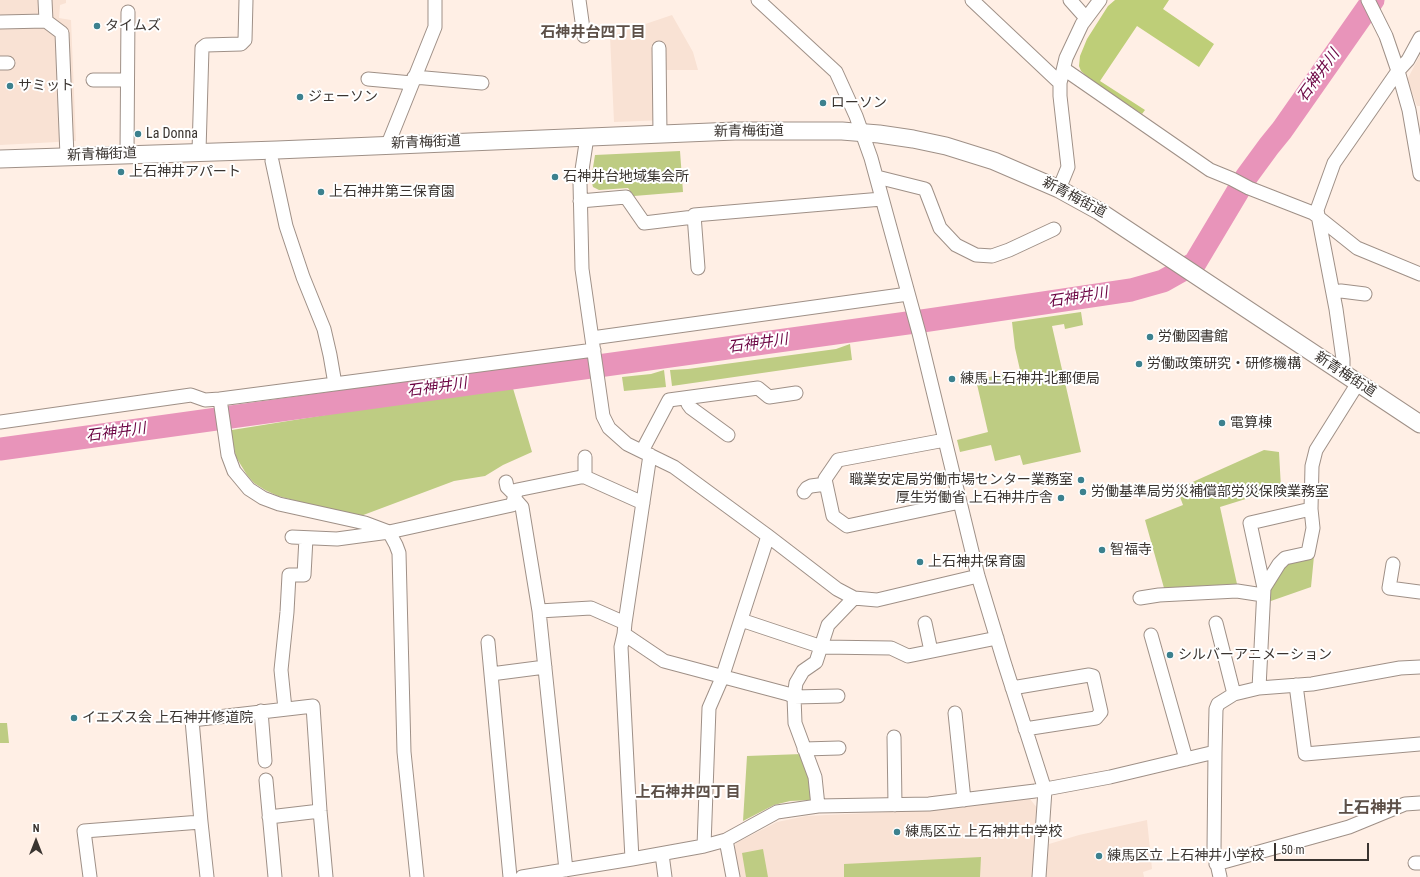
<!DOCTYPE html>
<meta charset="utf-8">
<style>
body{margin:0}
#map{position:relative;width:1420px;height:877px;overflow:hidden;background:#ffefe5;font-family:"Roboto Condensed",sans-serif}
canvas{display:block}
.north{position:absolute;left:16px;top:821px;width:40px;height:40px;-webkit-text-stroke:3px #fff;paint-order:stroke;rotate:0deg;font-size:11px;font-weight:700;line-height:16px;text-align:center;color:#3a3430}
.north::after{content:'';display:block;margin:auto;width:14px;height:18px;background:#3a3430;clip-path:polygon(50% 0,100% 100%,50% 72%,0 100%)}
.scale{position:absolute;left:1274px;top:843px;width:95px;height:18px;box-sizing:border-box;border:2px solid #3a3430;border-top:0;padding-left:5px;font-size:12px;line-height:14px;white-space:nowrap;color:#3a3430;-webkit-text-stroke:3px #fff;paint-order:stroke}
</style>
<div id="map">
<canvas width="1420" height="877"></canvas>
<div class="north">N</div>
<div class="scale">50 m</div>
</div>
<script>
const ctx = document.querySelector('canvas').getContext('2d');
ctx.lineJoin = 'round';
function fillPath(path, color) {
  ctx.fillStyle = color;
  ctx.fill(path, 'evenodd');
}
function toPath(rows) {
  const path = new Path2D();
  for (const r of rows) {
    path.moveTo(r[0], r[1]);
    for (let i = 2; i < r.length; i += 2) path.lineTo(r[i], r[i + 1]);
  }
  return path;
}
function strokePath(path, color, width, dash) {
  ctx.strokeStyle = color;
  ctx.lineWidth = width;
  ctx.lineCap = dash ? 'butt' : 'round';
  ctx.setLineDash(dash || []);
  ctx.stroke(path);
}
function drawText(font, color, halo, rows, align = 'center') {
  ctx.font = font + ' "Roboto Condensed","Noto Sans JP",sans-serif';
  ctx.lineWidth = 4;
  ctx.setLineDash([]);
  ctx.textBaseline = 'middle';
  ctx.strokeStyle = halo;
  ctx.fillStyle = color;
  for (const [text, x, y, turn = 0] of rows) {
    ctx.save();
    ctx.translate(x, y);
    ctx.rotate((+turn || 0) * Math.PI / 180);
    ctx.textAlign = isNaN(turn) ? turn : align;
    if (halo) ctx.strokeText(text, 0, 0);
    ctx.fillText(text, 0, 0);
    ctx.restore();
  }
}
const built = toPath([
 [0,0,66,0,66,3,60,5,59,18,71,20,76,141,0,145],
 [672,15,693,52,698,70,666,70,665,93,666,120,614,122,610,36],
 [1420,55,1420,106,1417,106,1407,80],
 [1030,799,1038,809,1033,877,739,877,734,849,736,843,777,822,806,816,931,810],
 [1147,820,1152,869,1143,872,1144,877,1046,877,1049,844,1079,835]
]);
const green = toPath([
 [680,151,683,192,634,196,628,188,599,190,593,187,591,180,595,155],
 [1081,312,1083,325,1065,329,1064,324,1052,326,1081,452,1023,465,1020,455,995,461,991,445,960,452,957,440,988,432,976,380,1020,370,1015,348,1012,322],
 [850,344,852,360,672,386,670,370,688,369,836,349],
 [664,370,666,387,624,391,622,377,651,374],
 [512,385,532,452,503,465,485,476,454,481,358,517,278,496,265,490,254,483,247,475,236,457,232,438,232,430],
 [1264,450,1279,452,1281,488,1220,507,1237,584,1164,588,1145,520,1183,505,1177,489],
 [1314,556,1311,587,1268,602,1268,595,1274,579,1289,560],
 [0,723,7,723,9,743,0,743],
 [802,754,812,788,813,800,790,801,774,805,743,821,747,756],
 [763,849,768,877,746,877,742,853],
 [981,857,980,877,844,877,844,864]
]);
const forest = toPath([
 [1115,0,1169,0,1163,9,1214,44,1199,67,1137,26,1100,81,1145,110,1142,114,1092,81,1081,71,1079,66,1080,56,1087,39,1108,6]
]);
const river = toPath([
 [0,449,929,320,1131,290,1163,281,1195,263,1247,176,1269,146,1282,130,1373,0]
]);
const minor = toPath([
 [45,0,46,21],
 [579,0,584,36],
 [758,0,836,72,856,116,871,158,919,333,978,576,1004,662,1045,790,1039,877],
 [972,0,1060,83],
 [1070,0,1086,18],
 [1368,0,1386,36,1398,71,1409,110,1420,174],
 [0,22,46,21,62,33,67,156],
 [659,48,660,134],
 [0,63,8,63],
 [1064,69,1210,170,1232,179,1249,188,1313,213,1357,248,1420,274],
 [414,77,482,83],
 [368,79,412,83],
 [93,80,126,80],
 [587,137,580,183,582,269,603,416,609,428,627,444,674,467,768,536,837,589,854,598,877,600,978,576],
 [388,144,435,27,435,0],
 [199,151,202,48,206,45,241,44,245,40,246,0],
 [127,154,128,12],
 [272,161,286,226,303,277,324,329,330,355,335,384],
 [877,177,925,189,940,228,956,245,976,255,992,256,1009,250,1054,229],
 [1059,189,1068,167,1060,96,1060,83,1066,58,1082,24,1100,0],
 [580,201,626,197,644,223,694,217],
 [698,268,694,215,882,199],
 [1333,292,1341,291,1365,294],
 [592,338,908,294],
 [1343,373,1343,359,1336,309,1317,210,1334,163,1398,71,1408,60,1420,38],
 [689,398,688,404,691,408,728,435],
 [220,399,228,455,234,471,249,489,263,498,279,504,365,523,389,532,396,545,399,553,404,752,417,877],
 [0,422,191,395,205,400,220,399,594,350],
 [945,440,838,460,825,479,833,516,847,526,960,502],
 [642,451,669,400,758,388,769,397,796,393],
 [585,457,585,477],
 [506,482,507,487,515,495],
 [804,492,807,488,811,486,826,484],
 [514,498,522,507,539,611,566,870],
 [292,537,337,539,389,532,512,505,517,490,581,477,585,477,643,503],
 [1393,564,1389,588,1420,592],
 [1264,588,1250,523,1311,509],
 [1140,598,1159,595,1237,591,1263,595],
 [539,611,591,608,625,623],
 [741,620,822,647,891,648,908,656,997,638],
 [925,623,931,651],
 [1216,623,1234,694],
 [624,634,664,661,788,694,794,697,838,696],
 [1151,635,1186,759],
 [488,642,510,877],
 [491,674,545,667],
 [1296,685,1305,754,1420,744],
 [1012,688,1089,675,1093,676,1101,712,1096,718,1025,729],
 [1259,688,1264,588,1279,564,1285,558,1308,553,1313,528,1311,509,1312,466,1316,450,1358,383],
 [285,709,281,670,287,612,289,575,304,575,306,538],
 [261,711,265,761],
 [955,713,964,800],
 [894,737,895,805],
 [804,749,839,748],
 [1215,752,1216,709,1218,704,1234,694,1259,688,1312,684,1400,668,1420,667],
 [266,780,275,877],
 [818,806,815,777,795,723,794,697,796,683,803,671,816,662,828,625,854,598],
 [269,817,320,811],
 [726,840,733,877],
 [704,846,709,708,722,678,768,536],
 [662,854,665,877],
 [632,859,621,647,624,634,625,623,650,455],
 [1415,863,1420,863],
 [1216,864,1349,827,1405,804,1420,803],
 [90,877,84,831,201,822],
 [207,877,201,822,192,720,313,706,320,811,326,877],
 [522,877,632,859,704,846,726,840,777,812,818,806,929,804,1035,791,1110,777,1215,752,1214,850,1220,877]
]);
const major = toPath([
 [0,159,277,150,735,131,842,131,879,134,913,139,946,146,994,161,1059,189,1099,211,1420,424]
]);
const markers = [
 [97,26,4,"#3c818e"],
 [10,86,4,"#3c818e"],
 [300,97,4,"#3c818e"],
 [823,103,4,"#3c818e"],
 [138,134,4,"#3c818e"],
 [121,172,4,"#3c818e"],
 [555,177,4,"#3c818e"],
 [321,192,4,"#3c818e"],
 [1150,337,4,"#3c818e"],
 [1139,364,4,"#3c818e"],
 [952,379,4,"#3c818e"],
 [1222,423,4,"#3c818e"],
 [1081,480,4,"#3c818e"],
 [1083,492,4,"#3c818e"],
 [1061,498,4,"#3c818e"],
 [1102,550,4,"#3c818e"],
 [920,562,4,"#3c818e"],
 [1170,655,4,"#3c818e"],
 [74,718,4,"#3c818e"],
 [897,832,4,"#3c818e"],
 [1099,856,4,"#3c818e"]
];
const poiNames = [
 ["タイムズ",105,26],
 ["サミット",18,86],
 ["ジェーソン",308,97],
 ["ローソン",831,103],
 ["La Donna",146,134],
 ["上石神井アパート",129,172],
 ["石神井台地域集会所",563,177],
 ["上石神井第三保育園",329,192],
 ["労働図書館",1158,337],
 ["労働政策研究・研修機構",1147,364],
 ["練馬上石神井北郵便局",960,379],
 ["電算棟",1230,423],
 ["職業安定局労働市場センター業務室",1073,480,"right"],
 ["労働基準局労災補償部労災保険業務室",1091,492],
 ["厚生労働省 上石神井庁舎",1053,498,"right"],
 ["智福寺",1110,550],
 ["上石神井保育園",928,562],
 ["シルバーアニメーション",1178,655],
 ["イエズス会 上石神井修道院",82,718],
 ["練馬区立 上石神井中学校",905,832],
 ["練馬区立 上石神井小学校",1107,856]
];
const streetNames = [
 ["新青梅街道",749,132,-1],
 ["新青梅街道",426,143,-2],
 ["新青梅街道",102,155,-2],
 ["新青梅街道",1074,198,28],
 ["新青梅街道",1345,375,33]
];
const neighbourhoodNames = [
 ["石神井台四丁目",593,33],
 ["上石神井四丁目",688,793]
];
const waterNames = [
 ["石神井川",1319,76,-54],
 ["石神井川",1078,298,-9],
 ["石神井川",758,344,-8],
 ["石神井川",437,388,-8],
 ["石神井川",116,433,-8]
];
const quarterNames = [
 ["上石神井",1370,809]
];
fillPath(built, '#f9e2d4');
fillPath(green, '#becc83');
fillPath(forest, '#bece78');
strokePath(river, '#e894ba', 23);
strokePath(minor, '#9f9087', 15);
strokePath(major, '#9f9087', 19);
strokePath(minor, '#fff', 13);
strokePath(major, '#fff', 17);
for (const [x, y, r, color] of markers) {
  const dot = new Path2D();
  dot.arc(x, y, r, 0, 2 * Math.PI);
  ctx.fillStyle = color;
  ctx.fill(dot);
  strokePath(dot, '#fff', 1.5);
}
drawText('14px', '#3a3430', '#fff', poiNames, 'left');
drawText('14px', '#3a3430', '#fff', streetNames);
drawText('bold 15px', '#5d5048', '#fff', neighbourhoodNames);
drawText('italic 15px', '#6d0745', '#fff', waterNames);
drawText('bold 16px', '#5d5048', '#fff', quarterNames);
</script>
